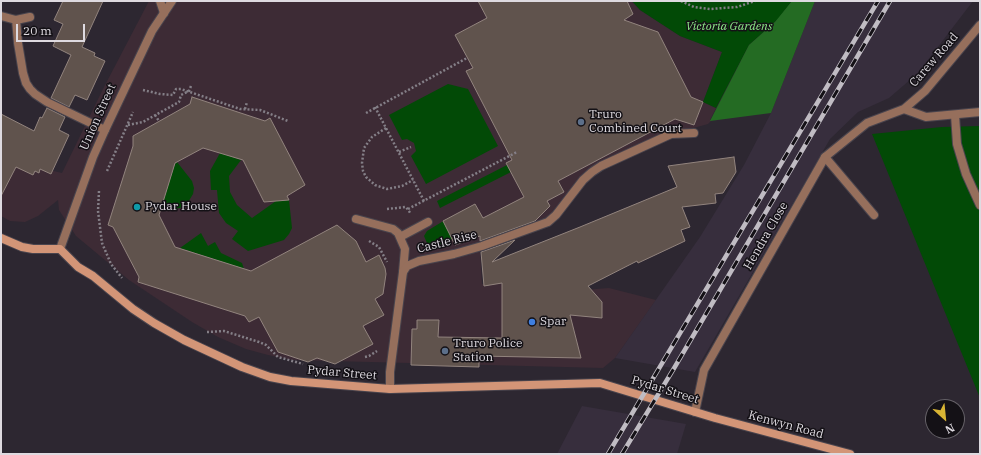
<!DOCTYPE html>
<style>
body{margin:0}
#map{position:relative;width:981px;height:455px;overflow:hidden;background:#2d2731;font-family:"IBM Plex Serif",serif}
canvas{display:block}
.frame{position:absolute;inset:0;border:2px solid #dedae0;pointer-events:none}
.north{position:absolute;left:925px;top:399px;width:40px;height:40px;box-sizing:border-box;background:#141116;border:1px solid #656167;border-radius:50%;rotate:153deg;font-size:11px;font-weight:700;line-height:16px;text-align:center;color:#dedae0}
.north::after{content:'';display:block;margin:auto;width:14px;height:18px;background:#d8b434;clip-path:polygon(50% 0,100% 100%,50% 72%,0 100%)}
.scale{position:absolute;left:16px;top:24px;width:69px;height:18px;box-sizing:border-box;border:2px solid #dedae0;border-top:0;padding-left:5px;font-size:12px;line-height:14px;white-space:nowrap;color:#dedae0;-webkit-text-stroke:3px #141116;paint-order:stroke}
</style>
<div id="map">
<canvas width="981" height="455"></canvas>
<div class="frame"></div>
<div class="north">N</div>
<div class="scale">20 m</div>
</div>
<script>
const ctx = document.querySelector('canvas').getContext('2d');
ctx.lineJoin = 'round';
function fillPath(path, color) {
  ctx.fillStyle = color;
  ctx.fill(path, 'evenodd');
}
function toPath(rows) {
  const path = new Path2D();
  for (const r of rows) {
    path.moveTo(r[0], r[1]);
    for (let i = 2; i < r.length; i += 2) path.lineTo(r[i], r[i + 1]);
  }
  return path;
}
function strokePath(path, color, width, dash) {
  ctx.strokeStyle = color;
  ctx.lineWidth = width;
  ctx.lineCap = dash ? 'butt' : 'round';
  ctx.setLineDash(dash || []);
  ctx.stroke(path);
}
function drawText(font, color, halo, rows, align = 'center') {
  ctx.font = font + ' "IBM Plex Serif",serif';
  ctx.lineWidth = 3;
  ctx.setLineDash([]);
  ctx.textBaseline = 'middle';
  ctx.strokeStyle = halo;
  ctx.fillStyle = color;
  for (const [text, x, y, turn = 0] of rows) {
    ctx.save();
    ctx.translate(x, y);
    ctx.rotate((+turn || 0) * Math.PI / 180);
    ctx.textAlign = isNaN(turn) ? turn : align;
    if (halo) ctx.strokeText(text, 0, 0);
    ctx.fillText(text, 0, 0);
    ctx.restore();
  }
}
const commercial = toPath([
 [149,1,631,1,640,10,680,36,722,52,703,102,716,108,710,120,712,120,708,124,679,132,593,172,546,221,480,248,482,284,503,281,583,290,609,288,656,300,615,358,603,368,293,360,268,355,246,349,218,337,192,322,129,280,76,236,59,210,58,200,38,216,25,222,10,221,1,216,1,126,21,163,62,173,103,89]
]);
const built = toPath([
 [815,1,973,1,918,73,889,98,858,112,830,139,695,372,615,358,700,237,744,165,771,113],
 [582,406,686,424,677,454,557,454]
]);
const green = toPath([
 [632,1,792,1,778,19,749,45,716,108,703,102,722,52,680,36,640,10],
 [448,84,468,89,498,146,426,184,411,156,416,151,414,143,407,139,402,140,389,115],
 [980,126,980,398,872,134,942,127],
 [220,153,241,160,229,176,230,192,237,205,252,218,276,201,289,200,292,228,289,234,284,240,248,251,232,239,238,231,226,223,219,213,217,190,211,190,210,171],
 [177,162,192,181,194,188,193,194,187,204,180,208,160,211,175,164],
 [507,165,511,172,440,208,437,201],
 [450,217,458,233,453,239,436,246,431,246,427,243,424,236,427,231],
 [201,233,208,246,215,242,221,253,242,263,244,269,180,248]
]);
const forest = toPath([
 [792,1,815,1,771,113,710,121,749,45,775,22]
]);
const building = toPath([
 [63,1,103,1,82,47,95,53,94,56,105,61,87,100,75,95,69,107,51,98,71,55,53,46,63,24,54,20,63,1],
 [478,1,627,1,633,14,624,20,658,32,691,97,703,102,694,125,675,119,558,181,564,192,547,201,550,206,535,221,480,241,480,236,455,245,443,221,475,204,483,218,524,197,506,163,512,160,466,71,473,68,455,35,487,18,478,1],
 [192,97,265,121,270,118,305,185,287,196,289,200,264,202,243,160,203,148,175,163,159,215,175,247,251,271,337,225,356,241,366,262,379,255,385,268,386,274,383,294,375,299,384,315,363,326,373,344,335,364,317,358,308,362,278,352,259,317,249,322,245,316,138,282,139,277,113,227,108,225,133,146,133,136,190,104,192,97],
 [47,108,65,117,59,130,69,135,51,174,40,169,39,173,35,171,33,175,16,167,1,196,1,114,34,131,40,117,42,118,47,108],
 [734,157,736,172,723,193,715,194,716,203,682,207,690,227,681,230,685,241,638,263,637,261,588,286,602,302,602,318,570,315,581,358,479,356,479,367,411,365,412,329,417,329,417,320,439,320,438,337,502,338,502,283,484,286,481,252,515,240,492,262,580,227,677,187,668,166,734,157]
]);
const path = toPath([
 [681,1,694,7,710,9,737,7,755,1],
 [143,90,160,94,173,95,176,89,181,89,240,109,260,110,288,121],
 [375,107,424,201],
 [245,109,247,102],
 [366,113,467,58],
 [155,115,159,121],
 [128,125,143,122,179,102,181,95,189,91,191,86],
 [386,128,372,137,364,148,362,163,363,171,366,177,375,185,387,189,402,186,413,180],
 [399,152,411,147],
 [107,171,133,112],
 [99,191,98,211,102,243,111,264,122,278],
 [387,209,406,207,411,214],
 [408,209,517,152],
 [369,241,379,247,387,262],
 [207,332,224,331,259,342,266,345,278,357,303,364],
 [365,357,369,356,377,351]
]);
const service = toPath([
 [160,1,164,13],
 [955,115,957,144,966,174,980,205],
 [825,157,874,215],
 [356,219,393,229,398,233,405,249,403,272],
 [400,237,428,222]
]);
const minor = toPath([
 [1,16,16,20],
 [30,17,16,20,18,43,23,73,26,83,30,89,35,94,47,102,105,130],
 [904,109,926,117,980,112],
 [390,389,390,372,403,272,407,266,419,261,454,254,482,246,548,222,556,215,583,180,592,172,601,166,671,134,694,133],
 [695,412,704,370,825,157,867,123,904,109,925,91,980,25]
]);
const tertiary = toPath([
 [60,249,93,157,105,130,152,31,172,1]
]);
const secondary = toPath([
 [1,238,22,247,33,249,60,249,78,267,93,276,133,309,154,323,184,340,242,367,270,377,291,381,390,389,600,383,715,418,850,454]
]);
const rail = toPath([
 [608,454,878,1],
 [622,454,673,370,890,1]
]);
const markers = [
 [581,122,4,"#5c6f8a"],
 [137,207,4,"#0f9aa8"],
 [532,322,4,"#3f7fe0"],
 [445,351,4,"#5c6f8a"]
];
const parkNames = [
 ["Victoria Gardens",729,27]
];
const streetNames = [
 ["Carew Road",934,60,-49],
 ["Union Street",98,117,-66],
 ["Hendra Close",766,236,-60],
 ["Castle Rise",447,242,-14],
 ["Pydar Street",342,373,5],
 ["Pydar Street",665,390,17],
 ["Kenwyn Road",786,425,15]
];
const poiNames = [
 ["Truro",589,115],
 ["Combined Court",589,129],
 ["Pydar House",145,207],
 ["Spar",540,322],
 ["Truro Police",453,344],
 ["Station",453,358]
];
fillPath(commercial, '#3d2b35');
fillPath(built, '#372e3d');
fillPath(green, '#024a06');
fillPath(forest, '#246b23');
fillPath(building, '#60534d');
strokePath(building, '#92847e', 1);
strokePath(service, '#49444d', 10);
strokePath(minor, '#49444d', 10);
strokePath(tertiary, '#49444d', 10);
strokePath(secondary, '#49444d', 10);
strokePath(path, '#847f87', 2.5, [2, 2]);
strokePath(service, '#966f5c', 8);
strokePath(minor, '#966f5c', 8);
strokePath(tertiary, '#966f5c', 8);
strokePath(secondary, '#d39577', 8);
strokePath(rail, '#c0bcc3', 4.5);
strokePath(rail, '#141116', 3, [9]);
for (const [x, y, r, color] of markers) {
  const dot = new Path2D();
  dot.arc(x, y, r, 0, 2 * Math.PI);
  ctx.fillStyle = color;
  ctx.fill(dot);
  strokePath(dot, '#141116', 1.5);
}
drawText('italic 12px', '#8ce888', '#141116', parkNames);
drawText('12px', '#dedae0', '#141116', streetNames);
drawText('12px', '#dedae0', '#141116', poiNames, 'left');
</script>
